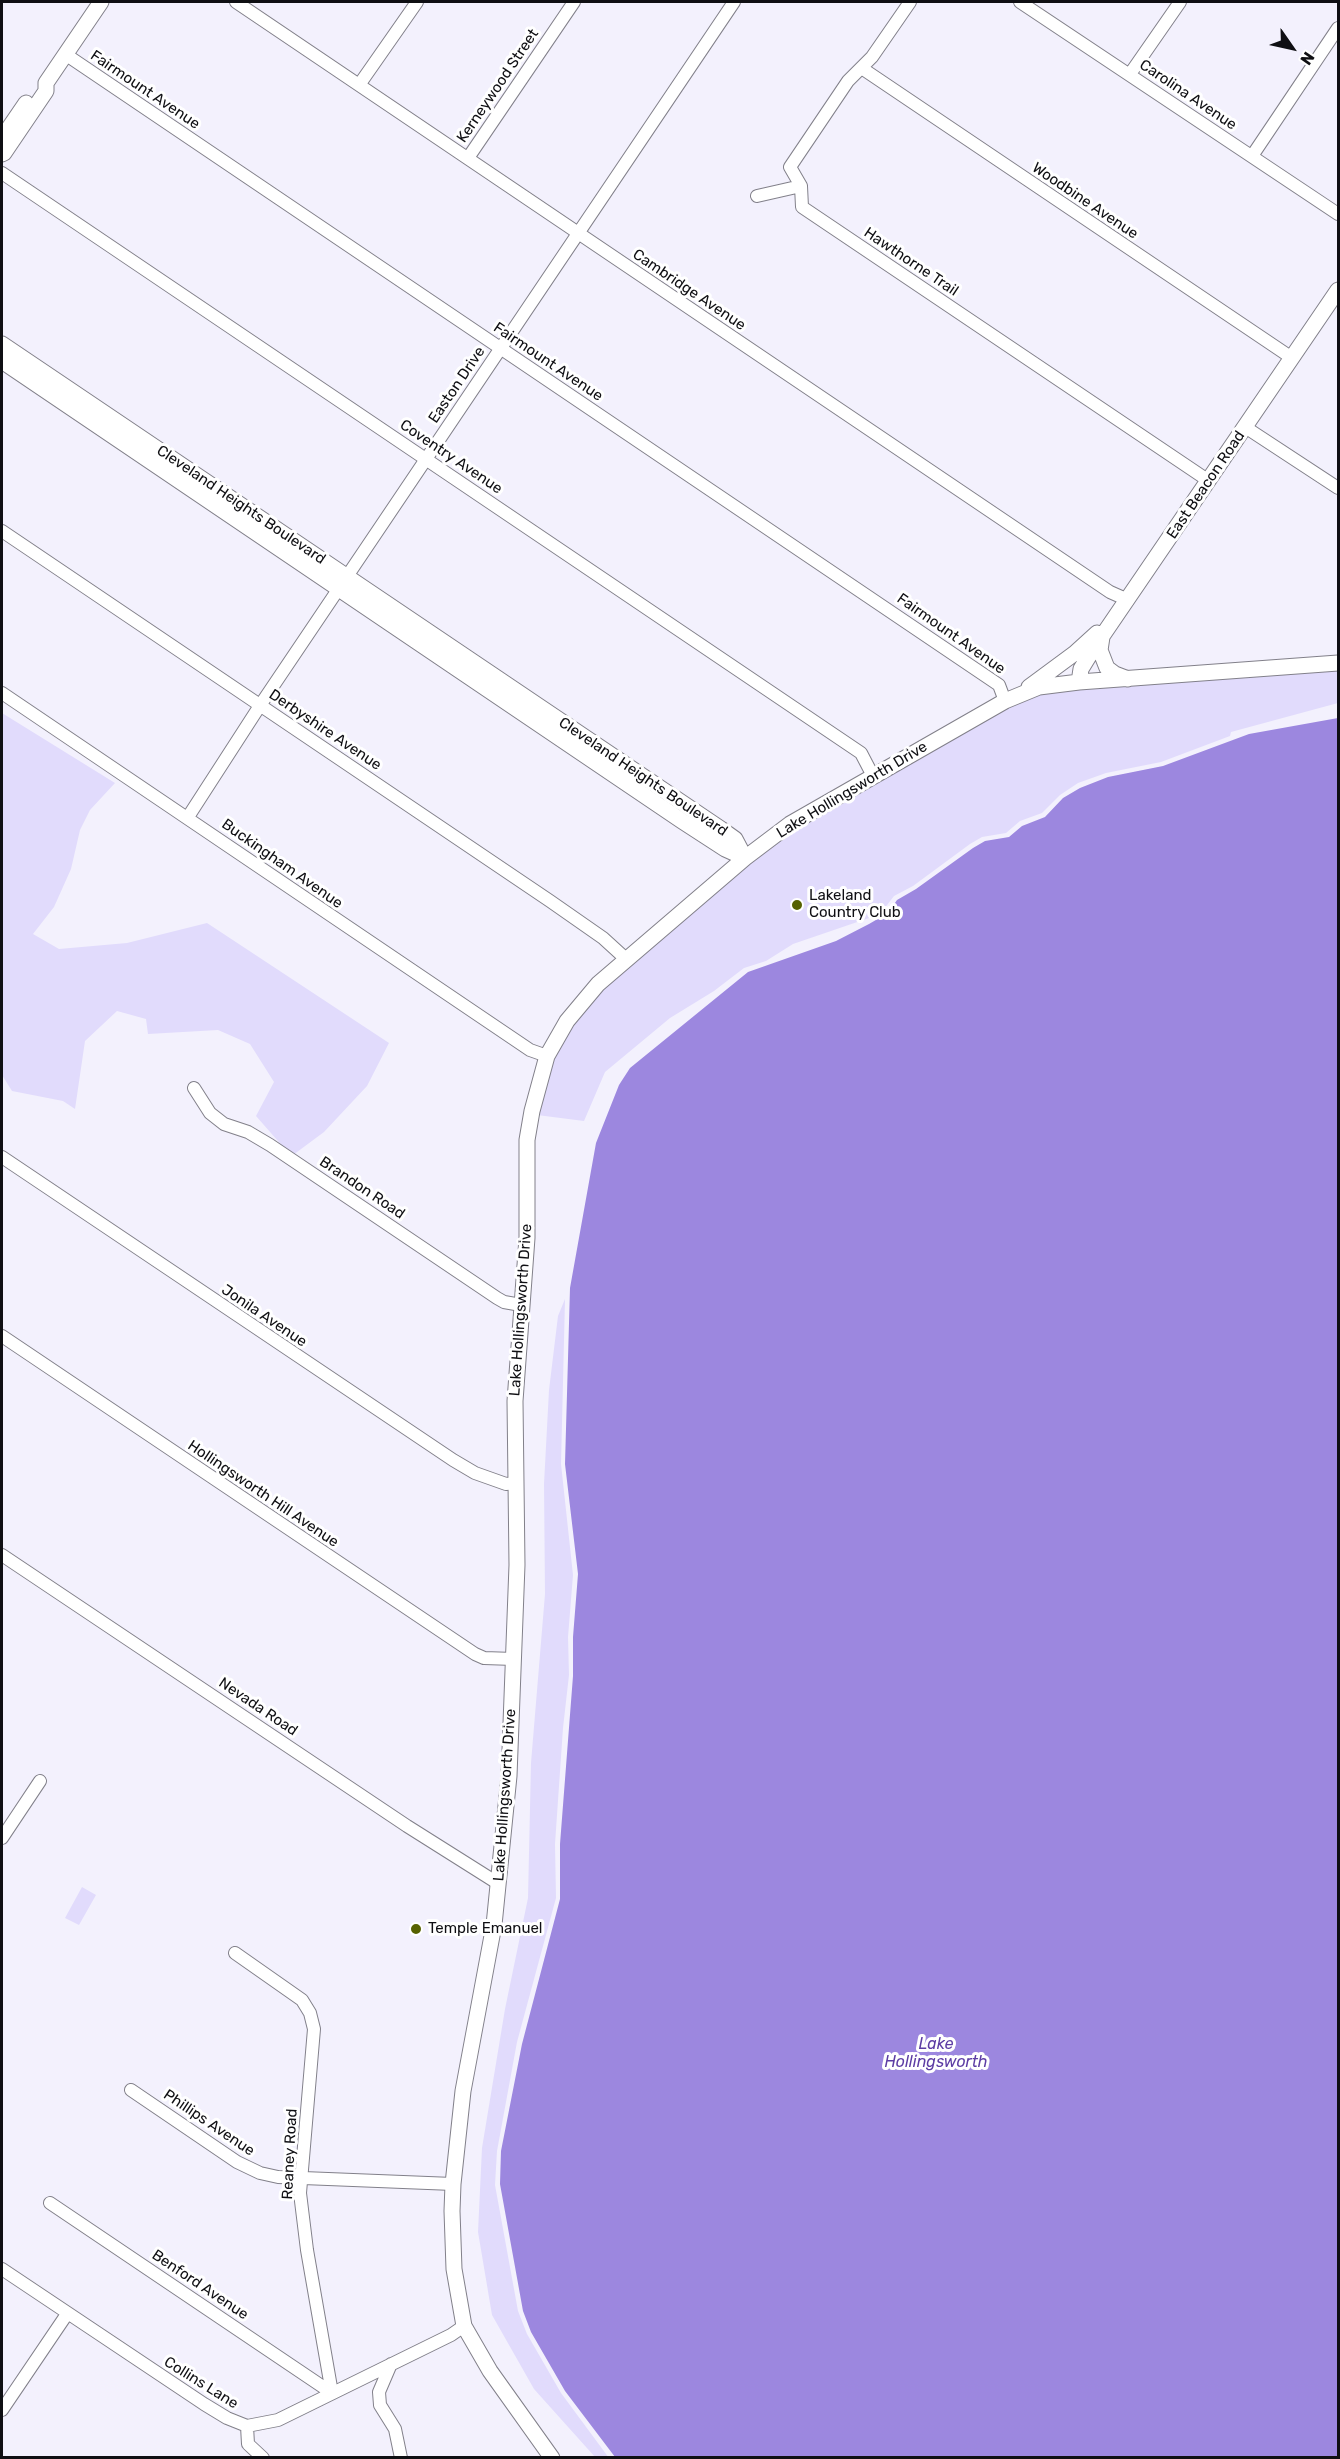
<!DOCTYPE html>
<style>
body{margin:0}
#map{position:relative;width:1340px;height:2459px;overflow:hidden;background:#f3f1fd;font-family:Rubik,sans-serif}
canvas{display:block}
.frame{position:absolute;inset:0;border:3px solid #0f0f13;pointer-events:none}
.north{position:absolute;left:1262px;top:18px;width:60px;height:60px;-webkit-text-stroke:4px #fff;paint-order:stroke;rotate:124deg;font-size:16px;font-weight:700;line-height:24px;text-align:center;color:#0f0f13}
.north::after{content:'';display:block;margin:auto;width:21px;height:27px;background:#0f0f13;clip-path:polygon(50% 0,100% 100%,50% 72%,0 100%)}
</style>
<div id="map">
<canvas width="1340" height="2459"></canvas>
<div class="frame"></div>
<div class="north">N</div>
</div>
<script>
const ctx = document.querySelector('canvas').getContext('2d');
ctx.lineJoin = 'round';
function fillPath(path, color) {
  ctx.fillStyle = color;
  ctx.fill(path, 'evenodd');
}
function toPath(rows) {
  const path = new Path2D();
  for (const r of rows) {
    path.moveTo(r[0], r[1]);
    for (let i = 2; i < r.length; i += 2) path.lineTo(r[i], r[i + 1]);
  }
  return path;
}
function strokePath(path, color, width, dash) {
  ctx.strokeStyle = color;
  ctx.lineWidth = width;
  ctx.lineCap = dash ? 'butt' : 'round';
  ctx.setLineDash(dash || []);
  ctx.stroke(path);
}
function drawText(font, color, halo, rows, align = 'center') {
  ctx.font = font + ' Rubik,sans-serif';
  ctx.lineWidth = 6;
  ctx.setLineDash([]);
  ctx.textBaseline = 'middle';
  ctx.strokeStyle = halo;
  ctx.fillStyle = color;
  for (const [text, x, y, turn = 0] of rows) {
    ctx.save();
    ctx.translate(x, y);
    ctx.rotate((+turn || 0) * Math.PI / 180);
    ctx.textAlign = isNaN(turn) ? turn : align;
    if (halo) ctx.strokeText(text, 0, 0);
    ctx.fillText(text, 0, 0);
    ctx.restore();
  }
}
const green = toPath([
 [1338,669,1338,703,1231,732,1230,736,1161,762,1106,773,1078,783,1060,795,1042,813,1020,821,1006,833,982,837,970,844,913,886,894,896,884,909,869,918,793,944,766,961,744,968,714,991,670,1018,605,1072,584,1121,537,1115,544,1085,560,1042,602,988,746,864,793,828,1008,706,1041,692],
 [2,713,115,783,90,810,80,830,71,869,54,907,33,934,59,949,127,943,207,923,389,1043,367,1086,324,1132,293,1155,285,1149,256,1116,274,1082,250,1044,218,1030,148,1034,146,1019,117,1011,85,1041,75,1109,63,1101,12,1091,2,1075],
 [565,1299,561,1464,573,1575,568,1637,569,1675,563,1728,555,1844,556,1898,517,2042,497,2151,495,2185,518,2311,527,2334,561,2393,609,2458,595,2457,534,2389,492,2315,478,2232,482,2148,505,2009,528,1898,531,1763,545,1594,544,1484,549,1390,558,1316],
 [82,1887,96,1895,79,1925,65,1918]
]);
const water = toPath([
 [1338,718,1338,2457,615,2457,565,2391,531,2332,523,2311,500,2184,501,2151,522,2044,560,1899,560,1844,573,1676,573,1637,578,1574,565,1464,570,1288,596,1143,619,1085,630,1068,748,972,836,941,869,924,888,913,897,900,916,889,973,848,985,841,1009,837,1022,826,1045,817,1063,798,1080,788,1108,777,1163,766,1249,734]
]);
const minor = toPath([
 [236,2,1110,592,1128,600],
 [910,2,872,57,848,81,790,167,801,186,802,207,1209,481],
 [1020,2,1338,214],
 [65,54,999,685,1005,701],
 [863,69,1292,358],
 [1130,74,1180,2],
 [359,85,417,2],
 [1252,156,1338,28],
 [468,158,574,2],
 [2,173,861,753,873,776],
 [757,196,801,186],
 [1245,427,1338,488],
 [2,531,550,901,603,938,626,959],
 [2,693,530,1050,547,1056],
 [188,817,261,704,734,2],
 [194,1088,210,1113,224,1124,248,1132,270,1145,497,1298,504,1302,521,1305],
 [2,1157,453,1460,475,1473,506,1484,517,1483],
 [2,1336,475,1654,484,1658,514,1659],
 [2,1555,407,1826,499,1884],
 [2,1838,40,1781],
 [235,1953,302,2000,310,2013,314,2029,300,2193,307,2250,332,2393],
 [131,2090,237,2162,260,2173,278,2177,453,2184],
 [50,2203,332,2393],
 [2,2269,204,2404,227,2418,247,2426,278,2420,451,2335,464,2326],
 [391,2364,379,2392,380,2405,395,2429,401,2458],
 [2,2410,67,2314],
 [247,2426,248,2444,263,2458]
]);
const tertiary = toPath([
 [2,138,26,103],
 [2,154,4,153,46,91,46,83,101,2],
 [2,344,721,829,735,839,745,858],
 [2,361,682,821,725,849,745,858],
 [1102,637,1100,650,1107,668,1115,674,1128,679],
 [1079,682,1081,669,1092,651,1338,290],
 [1029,687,1075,653,1097,633],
 [552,2458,490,2371,464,2326,454,2269,452,2211,453,2184,463,2091,494,1925,509,1776,517,1565,515,1401,527,1238,527,1140,532,1111,547,1056,567,1021,598,984,745,858,790,824,1005,701,1039,687,1079,682,1338,663]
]);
const markers = [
 [797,905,6,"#566100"],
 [416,1929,6,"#566100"]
];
const streetNames = [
 ["Kerneywood Street",498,86,-56],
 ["Fairmount Avenue",145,90,34],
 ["Carolina Avenue",1188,95,34],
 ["Woodbine Avenue",1085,201,34],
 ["Hawthorne Trail",911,262,34],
 ["Cambridge Avenue",689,290,34],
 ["Fairmount Avenue",548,362,34],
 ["Easton Drive",457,385,-56],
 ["Coventry Avenue",451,457,34],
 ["East Beacon Road",1206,485,-56],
 ["Cleveland Heights Boulevard",241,505,34],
 ["Fairmount Avenue",951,634,35],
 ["Derbyshire Avenue",325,730,34],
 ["Cleveland Heights Boulevard",643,777,34],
 ["Lake Hollingsworth Drive",852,790,-31],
 ["Buckingham Avenue",282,864,35],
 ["Brandon Road",362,1188,34],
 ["Lake Hollingsworth Drive",521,1310,-86],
 ["Jonila Avenue",264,1316,34],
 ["Hollingsworth Hill Avenue",263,1494,34],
 ["Nevada Road",258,1707,34],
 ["Lake Hollingsworth Drive",505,1795,-86],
 ["Phillips Avenue",209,2123,34],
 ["Reaney Road",290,2154,-87],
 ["Benford Avenue",200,2285,34],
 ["Collins Lane",201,2383,32]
];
const poiNames = [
 ["Lakeland",809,896],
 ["Country Club",809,913],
 ["Temple Emanuel",428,1929]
];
const waterNames = [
 ["Lake",936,2044],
 ["Hollingsworth",936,2062]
];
fillPath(green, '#e1dbfc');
fillPath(water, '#9c87df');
strokePath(minor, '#82808a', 14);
strokePath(tertiary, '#82808a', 17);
strokePath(minor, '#fff', 12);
strokePath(tertiary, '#fff', 15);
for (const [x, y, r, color] of markers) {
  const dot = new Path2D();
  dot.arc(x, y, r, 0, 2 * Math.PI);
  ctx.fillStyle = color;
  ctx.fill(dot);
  strokePath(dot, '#fff', 2);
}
drawText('15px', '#0f0f13', '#fff', streetNames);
drawText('15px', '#0f0f13', '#fff', poiNames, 'left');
drawText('italic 16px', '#5d3da4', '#fff', waterNames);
</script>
